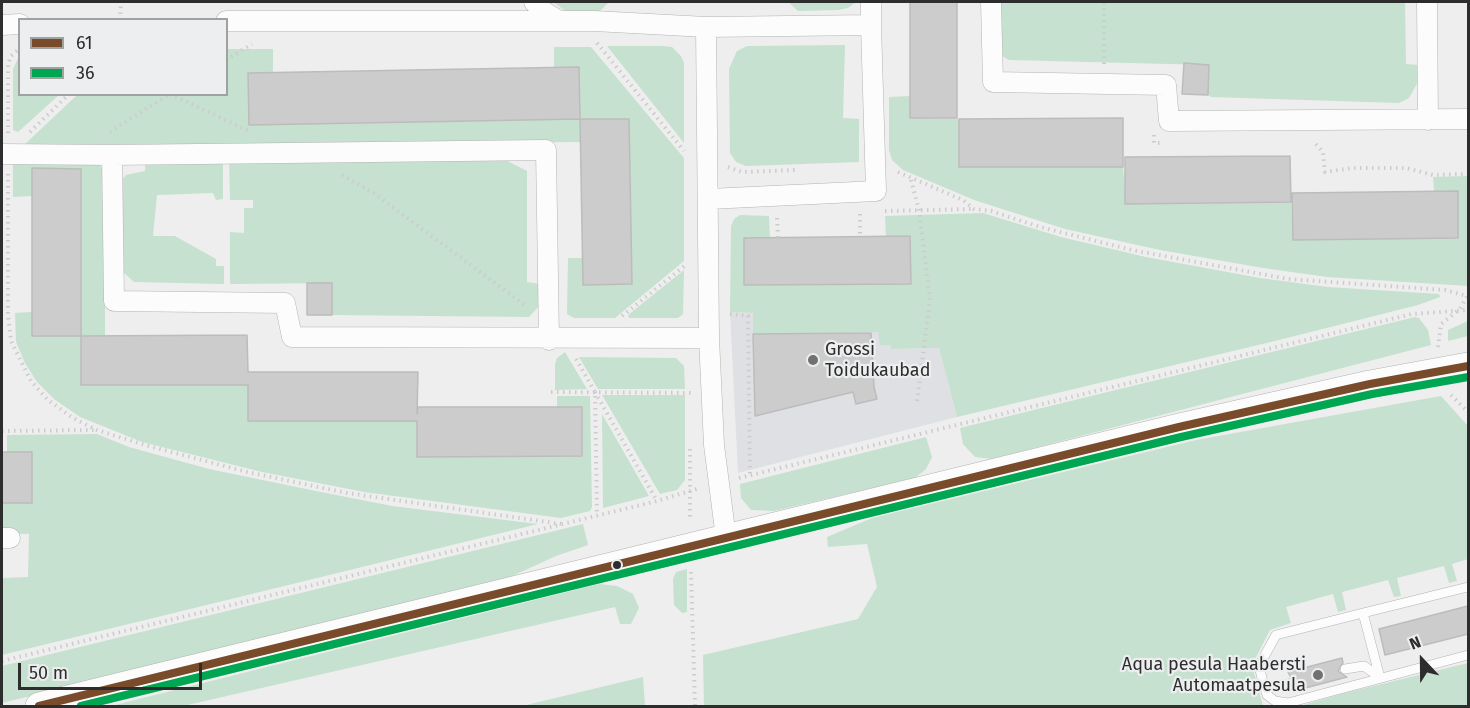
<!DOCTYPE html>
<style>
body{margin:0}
#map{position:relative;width:1470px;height:708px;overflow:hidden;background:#eee;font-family:"Fira Sans",sans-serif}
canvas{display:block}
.frame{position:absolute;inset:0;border:3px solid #2d2d2d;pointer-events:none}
.legend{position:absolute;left:18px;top:18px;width:210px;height:78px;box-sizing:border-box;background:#edeeef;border:2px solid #a0a1a1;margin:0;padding:8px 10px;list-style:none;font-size:18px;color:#2d2d2d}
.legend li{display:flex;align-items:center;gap:12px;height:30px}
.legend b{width:30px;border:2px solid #a0a1a1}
.north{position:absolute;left:1392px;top:630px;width:60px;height:60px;-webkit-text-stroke:4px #edeeef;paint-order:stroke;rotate:338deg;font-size:16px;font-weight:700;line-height:24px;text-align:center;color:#2d2d2d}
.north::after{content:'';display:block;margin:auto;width:21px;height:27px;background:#2d2d2d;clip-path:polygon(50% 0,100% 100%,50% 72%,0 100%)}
.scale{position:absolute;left:18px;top:663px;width:184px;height:27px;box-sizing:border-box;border:3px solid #2d2d2d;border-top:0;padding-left:8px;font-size:18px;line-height:21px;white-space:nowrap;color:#2d2d2d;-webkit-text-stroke:4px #edeeef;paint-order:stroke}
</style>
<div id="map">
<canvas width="1470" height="708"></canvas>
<div class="frame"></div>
<ul class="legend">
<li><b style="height:8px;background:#7a4b2a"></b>61</li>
<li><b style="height:8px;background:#00a651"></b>36</li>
</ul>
<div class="north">N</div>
<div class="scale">50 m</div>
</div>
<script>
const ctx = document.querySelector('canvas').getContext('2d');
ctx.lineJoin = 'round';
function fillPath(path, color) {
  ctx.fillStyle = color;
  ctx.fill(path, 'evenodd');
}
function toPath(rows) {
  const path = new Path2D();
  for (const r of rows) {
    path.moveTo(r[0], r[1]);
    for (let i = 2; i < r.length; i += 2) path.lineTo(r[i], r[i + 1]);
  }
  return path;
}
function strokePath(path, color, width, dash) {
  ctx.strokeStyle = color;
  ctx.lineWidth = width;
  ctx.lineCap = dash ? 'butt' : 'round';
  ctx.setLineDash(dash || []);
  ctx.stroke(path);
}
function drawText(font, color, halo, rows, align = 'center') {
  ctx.font = font + ' "Fira Sans",sans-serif';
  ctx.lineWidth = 4.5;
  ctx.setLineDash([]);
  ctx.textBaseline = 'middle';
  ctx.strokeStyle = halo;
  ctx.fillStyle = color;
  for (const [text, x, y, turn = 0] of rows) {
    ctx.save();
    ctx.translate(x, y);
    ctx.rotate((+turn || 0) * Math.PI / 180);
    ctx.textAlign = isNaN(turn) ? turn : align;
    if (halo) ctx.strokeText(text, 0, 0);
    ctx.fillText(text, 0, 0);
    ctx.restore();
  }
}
const built = toPath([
 [730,312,753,313,754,334,879,331,891,345,891,349,939,348,957,417,738,473]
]);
const green = toPath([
 [553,2,609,2,598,13,567,12],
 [788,2,856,2,848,8,838,10,798,11],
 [997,2,1405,2,1406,64,1418,65,1418,82,1409,98,1399,103,1211,97,1208,95,1209,65,1009,60,1002,56],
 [845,45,843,118,859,119,859,162,746,166,736,162,730,153,729,69,737,51,747,46],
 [607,46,662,46,672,47,681,56,684,63,684,143],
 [554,47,591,47,684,158,684,261,615,318,574,318,567,314,568,258,583,258,632,283,628,119,580,119,581,142,24,145,77,95,226,94,227,49,273,49,273,73,248,73,249,125,580,119,579,68,554,68],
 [19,56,20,94,59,95,18,132,13,130,13,69],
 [910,96,910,118,959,119,959,167,1123,167,1126,204,1291,202,1293,240,1458,238,1458,192,1434,192,1433,177,1468,176,1468,286,1327,277,1263,268,1160,250,1065,229,974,200,903,170,892,160,889,150,889,97],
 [496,155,527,171,527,282,540,284,541,304,529,317,332,315,331,283,230,284,230,232,244,233,244,208,253,208,253,200,230,200,229,158],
 [223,158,223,199,216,200,213,193,157,195,153,236,175,236,216,259,216,266,224,266,224,284,134,282,123,272,121,181,126,175,145,171,145,159],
 [88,159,100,165,105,174,105,336,81,336,81,385,248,385,417,421,418,457,581,456,582,407,557,407,557,396,590,396,592,507,590,511,561,518,364,492,262,472,142,442,80,417,54,399,37,382,25,363,16,342,15,313,32,312,32,336,81,336,81,169,32,168,32,196,13,197,13,162],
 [983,213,1061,237,1146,257,1260,278,1328,287,1439,294,1440,297,1418,305,1279,340,957,417,939,348,891,349,891,345,880,345,878,332,753,334,753,313,730,312,731,226,734,219,740,215,769,216,770,238,744,239,745,285,910,283,910,237,886,237,885,216],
 [684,270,683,314,678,318,629,318,628,315],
 [1415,317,1419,318,1428,330,1431,345,992,459,975,457,963,444,960,428],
 [1468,321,1468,336,1448,341,1448,330],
 [565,352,587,389,555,390,555,364,557,358],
 [579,357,676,358,684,366,685,389,598,389],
 [602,395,685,395,685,480,677,490,660,494],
 [1441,396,1468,426,1468,559,1452,564,1457,581,1449,583,1444,566,1397,578,1401,596,1394,597,1388,580,1342,592,1346,610,1338,612,1333,594,1286,607,1291,623,1270,630,1252,665,1263,706,704,706,703,655,858,619,877,587,867,544,828,547,827,537,872,518,1196,440],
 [602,414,649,496,603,508],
 [97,434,129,447,209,469,316,491,392,506,538,524,2,655,2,578,28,577,29,534,2,533,2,503,31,503,7,452,7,435],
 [926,437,932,457,926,469,915,478,774,511,751,510,741,498,740,484],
 [583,524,588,545,556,556,510,577,2,703,2,666],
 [687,569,687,612,682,613,674,605,673,579,676,572],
 [599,584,617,586,633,594,639,608,631,624,620,624,615,607,183,706,111,706],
 [1468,663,1468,706,1300,706,1341,694],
 [643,677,645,706,522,706]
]);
const building = toPath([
 [910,2,957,2,957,118,910,118,910,2],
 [1184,63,1209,65,1208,95,1182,94,1184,63],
 [579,67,580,119,249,125,248,73,579,67],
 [1123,118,1123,167,959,167,959,119,1123,118],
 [580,119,629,119,632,284,583,285,580,119],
 [1290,156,1291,202,1125,204,1125,157,1290,156],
 [32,168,81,169,81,336,32,336,32,168],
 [1458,191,1458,238,1293,240,1292,193,1458,191],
 [910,236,911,284,744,285,744,238,910,236],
 [307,283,332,283,332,315,307,315,307,283],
 [871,333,874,387,877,399,856,404,853,392,755,416,753,334,871,333],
 [247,335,248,372,418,372,417,414,418,407,582,407,582,456,417,457,417,421,248,421,248,385,81,385,81,336,247,335],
 [2,452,32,452,32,503,2,503,2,452],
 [1468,606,1468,634,1385,655,1379,629,1468,606],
 [1342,658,1343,663,1338,671,1347,677,1294,691,1297,681,1290,676,1288,672,1342,658]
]);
const path = toPath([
 [120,20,121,2],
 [597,43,684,151],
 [226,60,252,44],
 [1104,64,1104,2],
 [170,94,249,131],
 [30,132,69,94],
 [110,132,170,94],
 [8,133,8,64,11,56,20,48],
 [1154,135,1154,143,1163,143],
 [1316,144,1323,152,1325,172,1352,168,1406,168,1433,175,1468,174],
 [728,167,742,172,795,170],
 [898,172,963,200,974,209,991,211,1040,227,1132,250,1288,279,1445,290,1467,296],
 [8,174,8,314,11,341,31,381,48,400,73,418,97,430,145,445,247,472,347,493,561,524],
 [342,175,375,194,526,306],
 [911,180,919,210,930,300,917,401],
 [885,211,973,209],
 [860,214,860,237],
 [777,218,778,238],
 [730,314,748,316,750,476],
 [622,316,687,264],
 [1438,347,1441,324,1460,309,1468,295],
 [576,359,595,392,597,515],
 [551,392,691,393],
 [595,392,657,501],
 [1451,395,1468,412],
 [2,431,97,430],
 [690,449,690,520],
 [739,478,1412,314,1468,310],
 [691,572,695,706],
 [2,661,657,501,700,488]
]);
const service = toPath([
 [1345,669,1364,666,1378,676],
 [1380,678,1363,613,1468,587],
 [1263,682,1267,695,1275,701,1288,703,1468,655],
 [1291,683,1271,688,1263,682,1259,666,1276,635,1363,613]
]);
const minor = toPath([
 [534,2,543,11,559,21],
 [991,2,993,82,1166,85,1169,121,1468,119],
 [1427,2,1428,120],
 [226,21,594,21,706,27],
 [2,25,20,24],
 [2,154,112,155,114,301,285,303,292,337,709,338],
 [112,155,546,150,549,340],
 [709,199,876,191,871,25],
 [2,538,10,538],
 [726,538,714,445,709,338,706,27,871,25,871,2]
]);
const secondary = toPath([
 [39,706,1179,427,1370,384,1468,366]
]);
const bus1 = toPath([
 [39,706,1179,427,1370,384,1468,366]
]);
const bus2 = toPath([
 [81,706,1181,437,1372,394,1468,377]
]);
const markers = [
 [813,360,6,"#717171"],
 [617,565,5,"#2d2d2d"],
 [1318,675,6,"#717171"]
];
const poiNames = [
 ["Grossi",825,350],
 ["Toidukaubad",825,371],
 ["Aqua pesula Haabersti",1306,665,"right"],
 ["Automaatpesula",1306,686,"right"]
];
fillPath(built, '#dee0e3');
fillPath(green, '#c6e1cf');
fillPath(building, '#cccccd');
strokePath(building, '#bcbcbc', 1.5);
strokePath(service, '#b3b3b4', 10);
strokePath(minor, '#b3b3b4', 21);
strokePath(secondary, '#b3b3b4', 28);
strokePath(path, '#ccc', 4, [1.5, 4.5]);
strokePath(service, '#fcfcfc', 9);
strokePath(minor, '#fcfcfc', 20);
strokePath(secondary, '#fcfcfc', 27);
strokePath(bus1, '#7a4b2a', 8);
strokePath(bus2, '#00a651', 8);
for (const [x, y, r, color] of markers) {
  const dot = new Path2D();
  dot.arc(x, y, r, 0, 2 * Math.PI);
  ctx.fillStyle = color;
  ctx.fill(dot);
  strokePath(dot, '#edeeef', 2);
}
drawText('18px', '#2d2d2d', '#edeeef', poiNames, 'left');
</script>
